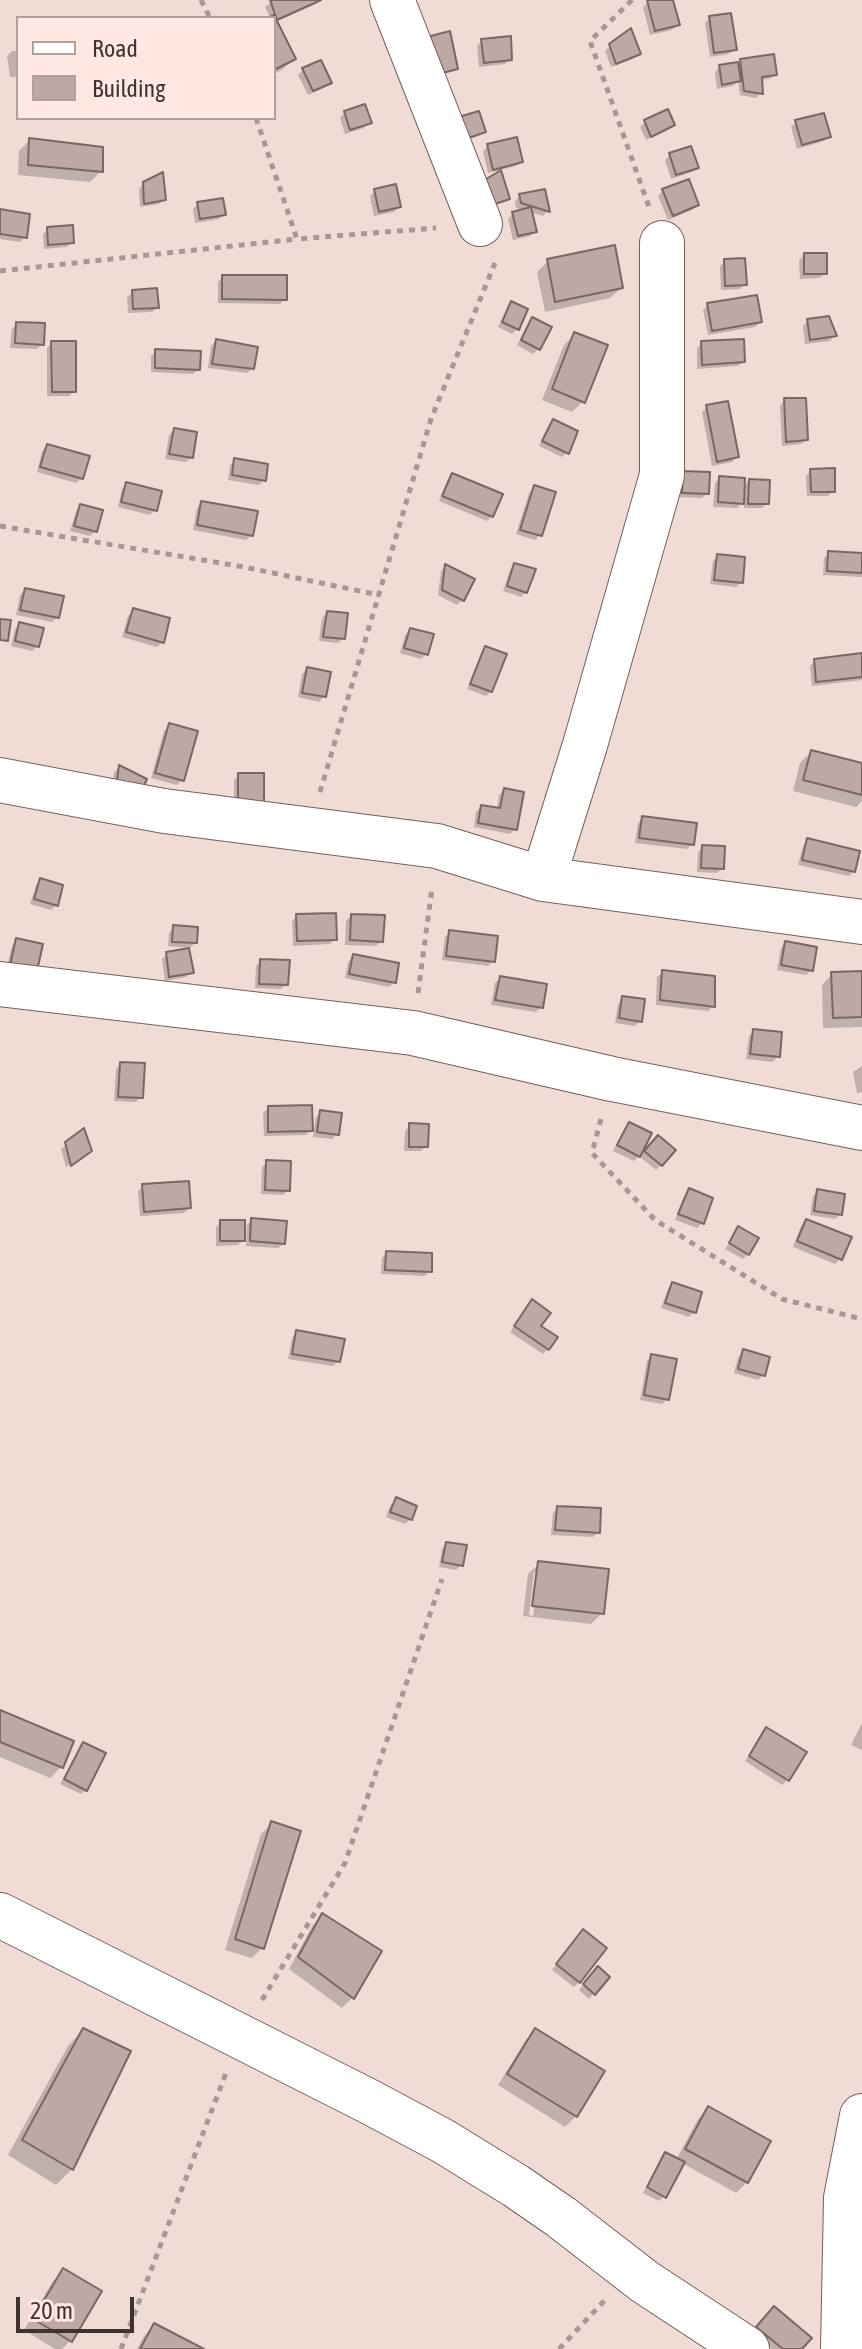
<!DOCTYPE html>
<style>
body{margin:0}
#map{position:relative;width:862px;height:2349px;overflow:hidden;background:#f1dbd5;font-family:"Asap Condensed",sans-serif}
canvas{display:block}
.legend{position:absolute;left:16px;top:16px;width:260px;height:104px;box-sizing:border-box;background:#ffe8e2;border:2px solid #b1a09c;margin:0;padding:10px 14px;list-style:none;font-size:24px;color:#3d3432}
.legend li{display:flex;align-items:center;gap:16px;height:40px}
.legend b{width:40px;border:2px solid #b1a09c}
.scale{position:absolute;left:16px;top:2297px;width:118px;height:36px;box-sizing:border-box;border:4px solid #3d3432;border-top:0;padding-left:10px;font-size:24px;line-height:28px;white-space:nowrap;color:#3d3432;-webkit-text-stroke:6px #ffe8e2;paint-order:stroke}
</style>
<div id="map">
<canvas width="862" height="2349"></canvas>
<ul class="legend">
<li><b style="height:10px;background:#fff"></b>Road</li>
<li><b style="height:22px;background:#bea8a3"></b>Building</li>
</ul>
<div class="scale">20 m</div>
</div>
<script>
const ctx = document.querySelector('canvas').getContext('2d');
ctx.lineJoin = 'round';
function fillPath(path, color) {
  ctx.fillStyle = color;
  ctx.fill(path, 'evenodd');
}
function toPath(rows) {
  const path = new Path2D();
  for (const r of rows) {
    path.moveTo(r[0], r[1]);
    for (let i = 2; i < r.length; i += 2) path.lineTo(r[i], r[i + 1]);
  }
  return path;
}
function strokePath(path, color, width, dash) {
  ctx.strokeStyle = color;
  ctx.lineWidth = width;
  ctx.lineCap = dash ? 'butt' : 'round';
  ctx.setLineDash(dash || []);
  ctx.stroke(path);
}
const shadow = toPath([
 [275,0,320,0,316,4,275,22,293,59,283,69,274,74,274,18,270,18,265,7],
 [656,0,671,0,677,25,672,30,650,35,643,7,648,2],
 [710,18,734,49,729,54,710,57,705,23],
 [482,41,510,59,505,64,479,67,477,46],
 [610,46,638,53,633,59,611,67,605,51],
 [12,51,18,51,18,77,10,77,7,56],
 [741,61,775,74,769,79,760,80,761,93,756,98,740,95,738,81,733,86,717,89,715,72,720,67,738,64],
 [303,70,329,83,324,88,308,95,298,75],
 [345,112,369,123,364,128,345,134,340,118],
 [645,122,673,125,668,130,646,140,640,127],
 [796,122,829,136,824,141,797,149,791,127],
 [30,140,101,171,90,182,18,175,19,151],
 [488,146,521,161,516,166,488,173,483,151],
 [670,155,697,167,692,172,671,179,665,160],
 [144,183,164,199,159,204,140,207,139,189],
 [375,191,399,207,394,212,374,216,370,196],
 [663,191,697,205,692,210,668,220,658,196],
 [520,196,547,211,543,216,531,212,535,231,530,236,513,240,508,219,513,214,525,210,516,208,515,201],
 [198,204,224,214,219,219,195,223,193,209],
 [0,211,25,237,20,242,0,239],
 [48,229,72,242,67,247,44,249,43,234],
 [804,255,825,273,820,278,800,279,799,260],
 [548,261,621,288,610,298,545,312,537,272],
 [725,261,745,284,740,289,721,290,720,266],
 [223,277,285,299,280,304,218,303,218,282],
 [133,292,157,307,152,312,128,313,127,297],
 [512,304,517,329,512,334,498,327,507,309],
 [708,305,760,322,755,327,708,335,703,310],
 [532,319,538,349,533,354,517,345,528,324],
 [808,321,834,336,830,341,805,344,803,326],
 [17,324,42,344,37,349,10,348,12,329],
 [575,334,583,401,572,412,542,400,564,345],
 [216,341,253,368,247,373,208,368,211,346],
 [52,343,74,391,69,396,47,396,47,348],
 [702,343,743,361,738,366,697,369,697,348],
 [156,351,198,369,193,374,151,372,151,356],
 [785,400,806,439,801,444,782,446,780,406],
 [707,407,737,456,732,462,712,466,702,412],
 [553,422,567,452,562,457,539,446,548,427],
 [174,430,192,457,186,462,165,459,169,435],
 [47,446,81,478,76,483,37,472,42,451],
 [235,460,264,480,259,485,228,480,230,465],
 [811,471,833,491,828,496,807,496,806,476],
 [452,476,492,516,487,521,439,501,447,481],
 [679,478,707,493,702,498,678,497],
 [720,478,743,487,749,481,767,503,762,508,744,508,744,501,737,508,713,507,715,483],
 [127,484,155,510,150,515,118,507,122,489],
 [534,488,540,535,535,540,516,534,529,493],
 [202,503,252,535,246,540,193,530,197,508],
 [81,506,95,531,90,536,70,531,76,511],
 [829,553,862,555,862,577,823,575,824,558],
 [718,556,741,582,736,587,710,584,713,561],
 [515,565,526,592,521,597,503,591,510,570],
 [445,566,462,600,457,605,438,595,441,571],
 [25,590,58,617,52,622,16,615,20,595],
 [133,611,162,642,157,647,122,637,128,616],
 [327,613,343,638,338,643,319,641,322,618],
 [20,624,37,646,32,651,11,646,15,629],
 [410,630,426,654,421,659,400,653,405,635],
 [486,648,491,691,486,696,467,689,481,653],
 [862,655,862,680,812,686,810,666,815,661],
 [307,669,324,696,319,702,298,697,302,674],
 [169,726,182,780,177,785,151,778,164,731],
 [811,752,862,765,862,801,856,807,793,791,800,763],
 [119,768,145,780,112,793,114,772],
 [239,775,262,775,234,822,234,780],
 [504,790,515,829,510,834,474,827,476,812,481,807,497,809,499,795],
 [643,818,692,844,687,849,635,843,638,823],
 [808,841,854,871,849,876,798,865,803,846],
 [703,847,722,868,717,873,697,872,698,852],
 [41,880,56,905,51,910,30,904,36,885],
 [297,916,335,939,330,944,293,946,292,921],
 [351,916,381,941,376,946,345,945,346,921],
 [174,928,195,943,190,948,168,946,169,933],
 [450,932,493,961,488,966,442,960,445,937],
 [17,941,41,945,6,970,12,946],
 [786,943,811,970,806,975,777,970,781,948],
 [167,954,191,972,186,977,165,981,162,959],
 [353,956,394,982,389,987,345,978,348,962],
 [261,961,286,984,281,989,255,988,256,966],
 [663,972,713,1006,708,1011,656,1005,657,977],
 [862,973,862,1027,823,1028,822,985,832,974],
 [500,978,541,1007,536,1012,491,1005,495,983],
 [623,999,640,1021,635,1026,615,1023,618,1004],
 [754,1031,778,1056,773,1062,746,1059,749,1036],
 [121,1064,141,1097,136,1102,114,1101,116,1069],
 [862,1066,862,1092,857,1093,853,1072],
 [268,1108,311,1130,306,1135,264,1136,263,1113],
 [321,1112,337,1134,332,1139,313,1137,316,1117],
 [629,1124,640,1156,653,1142,661,1165,656,1170,639,1156,634,1161,613,1151,624,1129],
 [410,1125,426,1146,421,1151,404,1151,405,1131],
 [67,1144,87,1152,66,1167,61,1149],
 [267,1162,288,1190,283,1195,261,1194,262,1167],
 [143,1186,189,1208,184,1213,140,1216,138,1191],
 [689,1191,702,1223,697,1228,675,1220,684,1196],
 [818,1191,840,1214,835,1219,810,1215,813,1196],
 [252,1220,284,1243,278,1248,246,1246,247,1225],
 [806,1221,840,1259,835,1264,793,1247,801,1226],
 [221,1222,244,1239,238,1245,216,1246,216,1227],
 [739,1229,748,1254,743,1259,725,1249],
 [387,1253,430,1271,425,1276,381,1274,382,1258],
 [672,1284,700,1294,694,1312,689,1317,661,1308,668,1289],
 [527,1307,548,1349,543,1354,510,1332],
 [297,1332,338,1361,333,1366,288,1359,292,1338],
 [743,1352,763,1375,758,1380,734,1373,738,1357],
 [652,1356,667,1399,662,1404,640,1400,647,1361],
 [396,1499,415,1507,410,1519,405,1524,386,1517,391,1504],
 [558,1508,598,1532,593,1537,551,1535,553,1513],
 [447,1544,461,1565,456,1570,439,1567,442,1549],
 [539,1564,602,1613,591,1624,523,1616,528,1574],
 [534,1572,539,1572,533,1616,529,1615],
 [0,1713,61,1767,50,1778,0,1757],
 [862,1723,862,1750,851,1745],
 [766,1730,787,1780,782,1785,745,1761],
 [84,1744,86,1789,81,1794,60,1784,79,1749],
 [272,1824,262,1948,252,1958,225,1950,261,1834],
 [322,1915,379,1951,352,1998,342,2008,289,1969,312,1926],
 [578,1937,579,1982,574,1987,552,1970],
 [593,1974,607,1977,589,1999,579,1990],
 [83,2030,72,2169,56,2185,8,2155,68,2046],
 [535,2030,576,2116,565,2127,498,2085,525,2041],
 [708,2108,747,2182,736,2193,682,2163,664,2196,659,2201,643,2193,661,2159,666,2154,676,2160,698,2119],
 [64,2270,99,2292,70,2341,62,2349,55,2349,24,2330,53,2281],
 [769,2313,800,2349,772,2349,753,2333],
 [155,2325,200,2349,137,2349,144,2336]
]);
const building = toPath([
 [270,0,321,0,277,20,270,0],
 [647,0,673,0,680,25,655,31,647,0],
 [731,13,737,50,714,53,709,16,731,13],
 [274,15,296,59,274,70,274,18,268,18,274,15],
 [631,28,641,54,616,64,609,44,631,28],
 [450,31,458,69,435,75,427,37,450,31],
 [511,36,512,60,484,63,481,39,511,36],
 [774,54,777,75,762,77,763,94,744,91,740,59,774,54],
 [321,60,332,83,313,91,302,68,321,60],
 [738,62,741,81,722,85,719,65,738,62],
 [365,104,372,123,350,130,344,111,365,104],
 [668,109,675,125,651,137,644,120,668,109],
 [479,111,486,132,463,140,455,118,479,111],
 [824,113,831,137,802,145,795,120,824,113],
 [517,137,523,162,493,170,487,144,517,137],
 [29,138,103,147,103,172,28,165,29,138],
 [691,146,699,168,676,175,669,153,691,146],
 [501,170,510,199,486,207,478,184,501,170],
 [163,172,166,200,144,204,143,182,163,172],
 [689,179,699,205,673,216,662,189,689,179],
 [396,184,401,207,379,212,374,189,396,184],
 [545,189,550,212,521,203,519,194,545,189],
 [223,198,226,215,200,219,197,202,223,198],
 [531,207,537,232,518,236,512,212,531,207],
 [0,209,30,214,27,238,0,234,0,209],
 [73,225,74,243,48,245,47,227,73,225],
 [615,245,623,288,555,302,547,259,615,245],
 [804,253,827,253,827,274,804,274,804,253],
 [745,258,747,285,725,286,724,259,745,258],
 [222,275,287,275,287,300,222,299,222,275],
 [157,288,159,308,133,309,132,290,157,288],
 [757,295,762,322,712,331,707,303,757,295],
 [511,301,528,309,519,330,502,322,511,301],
 [829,316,837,336,810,340,807,319,829,316],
 [532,317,552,327,540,350,521,340,532,317],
 [16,322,45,323,44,345,15,343,16,322],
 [574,332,608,345,585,403,552,389,574,332],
 [216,339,258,347,254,369,212,364,216,339],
 [744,339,745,362,702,365,701,341,744,339],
 [51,341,76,341,76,392,52,392,51,341],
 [155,349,201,351,200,370,155,368,155,349],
 [784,398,806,398,808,440,786,442,784,398],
 [728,401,739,457,717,462,706,405,728,401],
 [553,419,578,431,569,454,542,441,553,419],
 [174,428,197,432,193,458,169,454,174,428],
 [47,444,90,456,83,479,40,467,47,444],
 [234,458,268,464,266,481,232,475,234,458],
 [835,468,835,492,811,492,810,469,835,468],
 [683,471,710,472,709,494,682,493,683,471],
 [452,473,503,494,493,517,442,496,452,473],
 [719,476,745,478,744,504,718,502,719,476],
 [749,479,770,480,769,504,748,504,749,479],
 [126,482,162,491,157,511,121,502,126,482],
 [534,485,556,492,542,536,520,530,534,485],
 [201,501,258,511,253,536,197,525,201,501],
 [80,504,103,510,97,532,74,526,80,504],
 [828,551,862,553,862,573,827,571,828,551],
 [717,554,745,557,743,583,714,580,717,554],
 [514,563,536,569,527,593,507,586,514,563],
 [445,564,475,579,464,601,442,590,445,564],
 [25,588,64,596,59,618,20,610,25,588],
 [133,608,170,618,164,643,126,632,133,608],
 [327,611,348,613,345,639,323,637,327,611],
 [0,619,11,620,8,641,0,640,0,619],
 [19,622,44,628,39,647,15,641,19,622],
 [410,628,434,634,428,655,404,648,410,628],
 [485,646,507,654,492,692,470,684,485,646],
 [862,653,862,677,816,682,814,659,862,653],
 [307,667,331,672,326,697,302,693,307,667],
 [169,723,198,731,184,781,155,773,169,723],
 [811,750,862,763,862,795,803,780,811,750],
 [119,765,147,779,138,799,116,788,119,765],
 [238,773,264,773,264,818,238,817,238,773],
 [504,788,524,792,517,830,478,823,481,805,500,808,504,788],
 [642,816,697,823,694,845,639,838,642,816],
 [807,838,860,851,855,872,802,860,807,838],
 [702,845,725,846,724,869,701,868,702,845],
 [40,878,63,885,58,906,34,899,40,878],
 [336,913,337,940,297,941,296,914,336,913],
 [351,914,385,915,383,942,350,940,351,914],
 [173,925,198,927,197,943,172,942,173,925],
 [449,930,498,936,495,962,446,956,449,930],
 [16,938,43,944,37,971,10,965,16,938],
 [785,941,817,947,813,971,781,965,785,941],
 [189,948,194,973,169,977,166,952,189,948],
 [353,954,399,963,396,983,349,974,353,954],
 [260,959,290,960,288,985,259,984,260,959],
 [662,970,715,976,715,1007,660,1000,662,970],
 [862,971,862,1017,833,1018,831,972,862,971],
 [500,976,547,984,543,1008,495,1000,500,976],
 [622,996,645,999,642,1022,619,1018,622,996],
 [753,1029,782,1032,780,1057,750,1054,753,1029],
 [120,1062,145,1063,143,1098,118,1097,120,1062],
 [312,1105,313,1131,268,1132,268,1106,312,1105],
 [320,1110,342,1113,339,1135,317,1132,320,1110],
 [629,1122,652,1133,640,1157,617,1145,629,1122],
 [409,1123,429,1124,428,1147,409,1147,409,1123],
 [84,1128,92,1151,71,1166,65,1142,84,1128],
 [658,1135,676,1150,662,1166,644,1151,658,1135],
 [266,1160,291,1161,290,1191,265,1190,266,1160],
 [189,1181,191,1208,144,1212,142,1184,189,1181],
 [689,1188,713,1198,704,1224,678,1214,689,1188],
 [817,1189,845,1194,842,1215,814,1211,817,1189],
 [251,1218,287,1221,285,1244,250,1241,251,1218],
 [806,1219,852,1237,842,1260,797,1241,806,1219],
 [220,1220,245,1220,245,1241,220,1241,220,1220],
 [738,1226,759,1238,749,1255,729,1243,738,1226],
 [386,1251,432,1253,432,1272,385,1270,386,1251],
 [672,1282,702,1292,696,1313,665,1303,672,1282],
 [532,1299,551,1313,541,1326,558,1337,549,1350,514,1326,532,1299],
 [296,1330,345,1339,340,1362,292,1354,296,1330],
 [743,1349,770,1357,765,1376,738,1369,743,1349],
 [651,1354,677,1359,669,1400,644,1395,651,1354],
 [396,1497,417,1506,412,1520,390,1512,396,1497],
 [557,1506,601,1508,600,1533,555,1530,557,1506],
 [446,1542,467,1545,463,1566,442,1562,446,1542],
 [538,1561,609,1569,604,1614,532,1606,538,1561],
 [0,1710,74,1741,63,1768,0,1742,0,1710],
 [766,1727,807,1752,789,1781,749,1756,766,1727],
 [83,1742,106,1753,87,1791,64,1779,83,1742],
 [271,1821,301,1831,264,1949,235,1939,271,1821],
 [322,1913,382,1951,354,1999,298,1957,322,1913],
 [583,1929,607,1948,580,1983,556,1964,583,1929],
 [598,1966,610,1977,595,1995,583,1984,598,1966],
 [83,2028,131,2051,73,2170,22,2140,83,2028],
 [535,2028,605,2071,577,2117,507,2074,535,2028],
 [708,2106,771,2141,748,2183,685,2149,708,2106],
 [665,2152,685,2162,666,2198,647,2187,665,2152],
 [63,2268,102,2291,72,2342,33,2319,63,2268],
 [774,2306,812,2338,802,2349,783,2349,756,2327,774,2306],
 [154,2323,204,2349,140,2349,154,2323]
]);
const path = toPath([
 [201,0,210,18],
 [632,0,590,41,649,207],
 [256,118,297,239,436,228],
 [0,271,297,239],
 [0,526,244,567,379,595],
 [320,792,431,419,495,263],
 [418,993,432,888],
 [601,1119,592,1153,655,1220,782,1299,862,1319],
 [262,2000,345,1863,442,1579],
 [121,2349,226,2073],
 [559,2349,605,2300]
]);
const minor = toPath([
 [392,0,480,224],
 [0,780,164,811,437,846,543,879,862,922],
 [543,879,585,745,662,475,662,243],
 [0,984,413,1033,612,1079,862,1128],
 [0,1915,368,2101,443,2141,516,2186,561,2217,645,2282,747,2349],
 [843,2349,846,2198,862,2116]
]);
fillPath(shadow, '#0003');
fillPath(building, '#bea8a3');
strokePath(building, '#7a6762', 2);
strokePath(minor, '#74605b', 46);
strokePath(path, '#a89893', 5, [6, 6]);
strokePath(minor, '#fff', 44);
</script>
